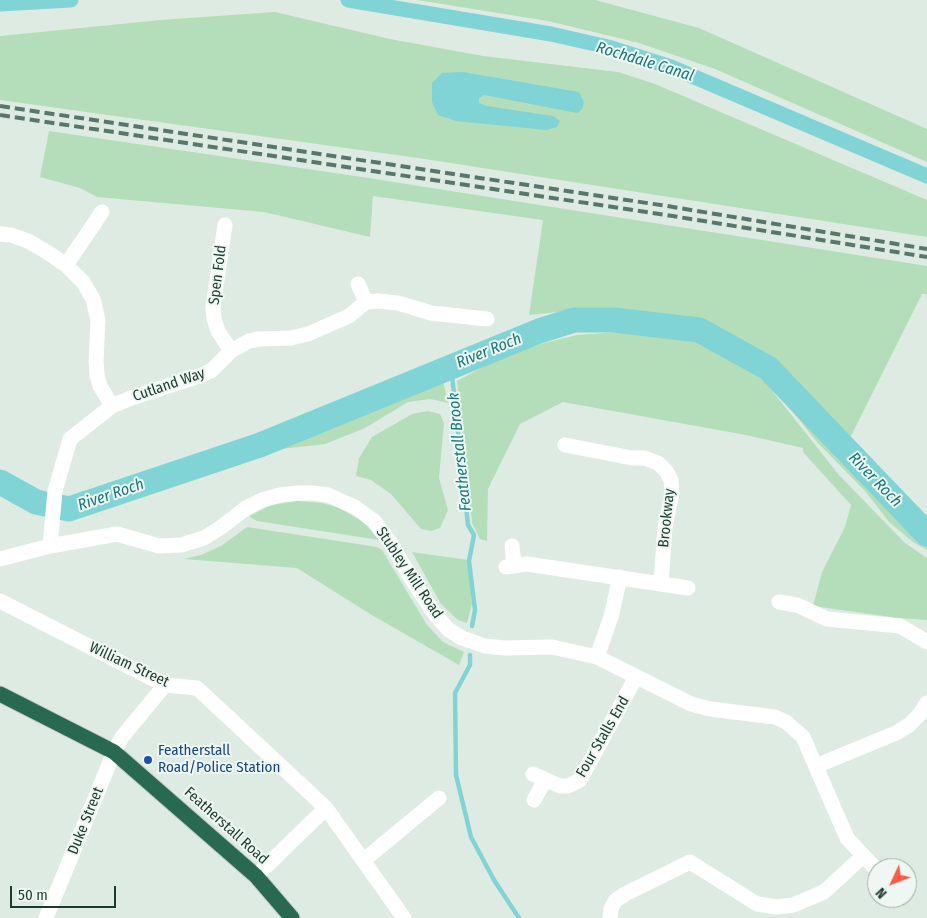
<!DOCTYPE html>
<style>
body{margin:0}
#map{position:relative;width:927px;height:918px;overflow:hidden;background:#deebe3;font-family:"Fira Sans Condensed",sans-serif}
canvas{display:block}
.north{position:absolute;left:867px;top:858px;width:50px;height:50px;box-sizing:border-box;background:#eef7f1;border:1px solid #9baca3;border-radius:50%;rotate:227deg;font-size:14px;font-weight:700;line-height:20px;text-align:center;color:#1e3b2f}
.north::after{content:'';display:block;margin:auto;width:18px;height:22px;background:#fc5b4a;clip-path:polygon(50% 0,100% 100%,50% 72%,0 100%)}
.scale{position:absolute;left:10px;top:886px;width:106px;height:22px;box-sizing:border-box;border:2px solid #1e3b2f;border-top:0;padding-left:6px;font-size:15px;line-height:18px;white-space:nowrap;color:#1e3b2f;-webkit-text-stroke:4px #eef7f1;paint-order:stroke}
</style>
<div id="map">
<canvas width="927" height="918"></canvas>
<div class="north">N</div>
<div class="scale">50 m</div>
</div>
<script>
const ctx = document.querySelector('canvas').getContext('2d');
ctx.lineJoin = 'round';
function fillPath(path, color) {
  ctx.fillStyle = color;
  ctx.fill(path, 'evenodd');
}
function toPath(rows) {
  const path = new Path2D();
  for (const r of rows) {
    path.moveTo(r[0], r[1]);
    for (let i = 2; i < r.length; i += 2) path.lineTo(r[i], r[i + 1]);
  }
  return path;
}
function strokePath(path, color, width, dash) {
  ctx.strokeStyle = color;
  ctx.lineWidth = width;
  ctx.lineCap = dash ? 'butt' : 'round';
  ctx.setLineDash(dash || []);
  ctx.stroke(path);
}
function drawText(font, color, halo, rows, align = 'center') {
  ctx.font = font + ' "Fira Sans Condensed",sans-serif';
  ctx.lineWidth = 4;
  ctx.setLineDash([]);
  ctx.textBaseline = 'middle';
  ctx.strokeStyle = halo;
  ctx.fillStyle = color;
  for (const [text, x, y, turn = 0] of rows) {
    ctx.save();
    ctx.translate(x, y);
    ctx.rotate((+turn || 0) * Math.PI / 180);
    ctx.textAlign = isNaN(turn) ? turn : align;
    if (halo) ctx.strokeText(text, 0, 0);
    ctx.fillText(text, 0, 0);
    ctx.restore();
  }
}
const green = toPath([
 [417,0,595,0,699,28,927,129,927,162,715,69,639,43,548,21],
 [275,12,390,39,483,56,618,72,655,84,927,200,927,237,418,158,0,100,0,36,161,20],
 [49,131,362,177,927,266,927,294,922,294,849,440,784,369,745,344,691,319,587,309,529,315,543,220,373,196,370,237,264,212,97,197,80,188,40,177],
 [619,332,664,336,695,342,737,359,766,383,839,475,905,543,927,558,927,620,898,618,813,606,822,572,845,527,851,505,803,452,803,448,746,435,563,402,520,424,488,489,487,541,480,539,472,523,457,381,500,358,544,343,577,335],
 [742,357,768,375,898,515,927,539,927,550,913,542,889,522,865,491,817,442,768,381],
 [442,376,448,403,430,399,408,402,365,428,325,444,281,449,280,442],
 [428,411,440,414,444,423,439,478,448,510,440,528,431,531,421,529,391,494,371,480,356,476,359,458,372,437,412,414],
 [296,501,322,503,337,507,359,519,367,526,379,540,257,521,250,517,250,516,261,510,272,505],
 [247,527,377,547,382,550,427,625,443,642,464,652,459,665,370,614,297,568,184,559,201,555,221,546],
 [412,552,468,560,472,604,467,623,458,620,441,604]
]);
const water = toPath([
 [463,72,579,92,584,102,582,109,577,113,484,95,479,98,479,103,487,106,553,116,560,121,557,127,546,130,456,121,438,115,432,102,432,83,442,73]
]);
const stream = toPath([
 [451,366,468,525,474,535,469,561,475,610,472,626],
 [470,655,470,665,455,693,456,775,471,837,494,880,519,918]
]);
const canal = toPath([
 [348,0,551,34,608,47,671,67,927,176],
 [0,4,71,0]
]);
const river = toPath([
 [0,482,36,502,69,509,260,445,539,331,574,320,614,320,699,330,768,368,927,534]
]);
const minor = toPath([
 [225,225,213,307,214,319,218,331,231,351],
 [0,234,11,235,28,241,47,252,66,265,83,282,93,299,98,320,96,361,97,375,100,386,112,406],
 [66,265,102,212],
 [358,284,366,302],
 [50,546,55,491,70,439,112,406,131,398,202,375,212,370,231,351,249,341,260,339,291,338,308,334,349,316,366,302,378,301,398,303,431,313,487,319],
 [512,546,514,566],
 [0,559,50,546,117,534,159,546,181,545,204,538,220,528,246,508,262,500,280,495,299,493,313,493,328,495,355,507,374,521,392,545,412,580,437,617,449,630,462,638,485,646,504,648,552,647,597,657,691,704,710,709,775,717,786,722,803,737,847,838,874,867],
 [506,567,527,564,661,584,665,527,672,493,671,480,666,471,658,463,644,458,632,458,565,445],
 [661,584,688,588],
 [0,601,165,685,197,688,326,808,404,918],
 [779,602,797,605,827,619,900,626,927,642],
 [597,657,611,617,620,577],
 [816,766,896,733,909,725,919,715,927,703],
 [533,774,560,786,568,786,580,780,636,677],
 [534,800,545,780],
 [364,860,439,798],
 [256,876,326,808],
 [46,918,114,752,122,737,165,685],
 [610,918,611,909,615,901,625,894,690,862,757,904,776,907,793,905,824,892,862,857]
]);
const highway = toPath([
 [0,694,114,752,256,876,292,918]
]);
const rail = toPath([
 [0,106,667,206,927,249],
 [0,115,666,215,927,257]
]);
const markers = [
 [148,760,5,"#1a4fb4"]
];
const streetNames = [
 ["Spen Fold",218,275,-83],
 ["Cutland Way",169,385,-19],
 ["Brookway",667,518,-84],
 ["Stubley Mill Road",409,573,56],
 ["William Street",129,665,25],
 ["Four Stalls End",603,737,-60],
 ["Duke Street",86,821,-68],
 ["Featherstall Road",226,826,42]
];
const transitNames = [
 ["Featherstall",158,751],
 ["Road/Police Station",158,768]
];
const waterNames = [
 ["Rochdale Canal",645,62,17],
 ["River Roch",489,351,-22],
 ["Featherstall Brook",460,452,-96],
 ["River Roch",875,480,46],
 ["River Roch",111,495,-19]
];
fillPath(green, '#b4deb9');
fillPath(water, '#81d4d5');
strokePath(stream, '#81d4d5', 4.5);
strokePath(canal, '#81d4d5', 15);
strokePath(river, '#81d4d5', 25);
strokePath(highway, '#c0c8c5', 17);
strokePath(minor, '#fff', 15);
strokePath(highway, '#286952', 15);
strokePath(rail, '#58776a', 4, [10, 5]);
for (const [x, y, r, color] of markers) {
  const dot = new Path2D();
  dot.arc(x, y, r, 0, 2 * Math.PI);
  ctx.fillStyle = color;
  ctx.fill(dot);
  strokePath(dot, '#eef7f1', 2);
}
drawText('15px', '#1e3b2f', '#eef7f1', streetNames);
drawText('15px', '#164399', '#eef7f1', transitNames, 'left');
drawText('italic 16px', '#15797b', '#eef7f1', waterNames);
</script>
